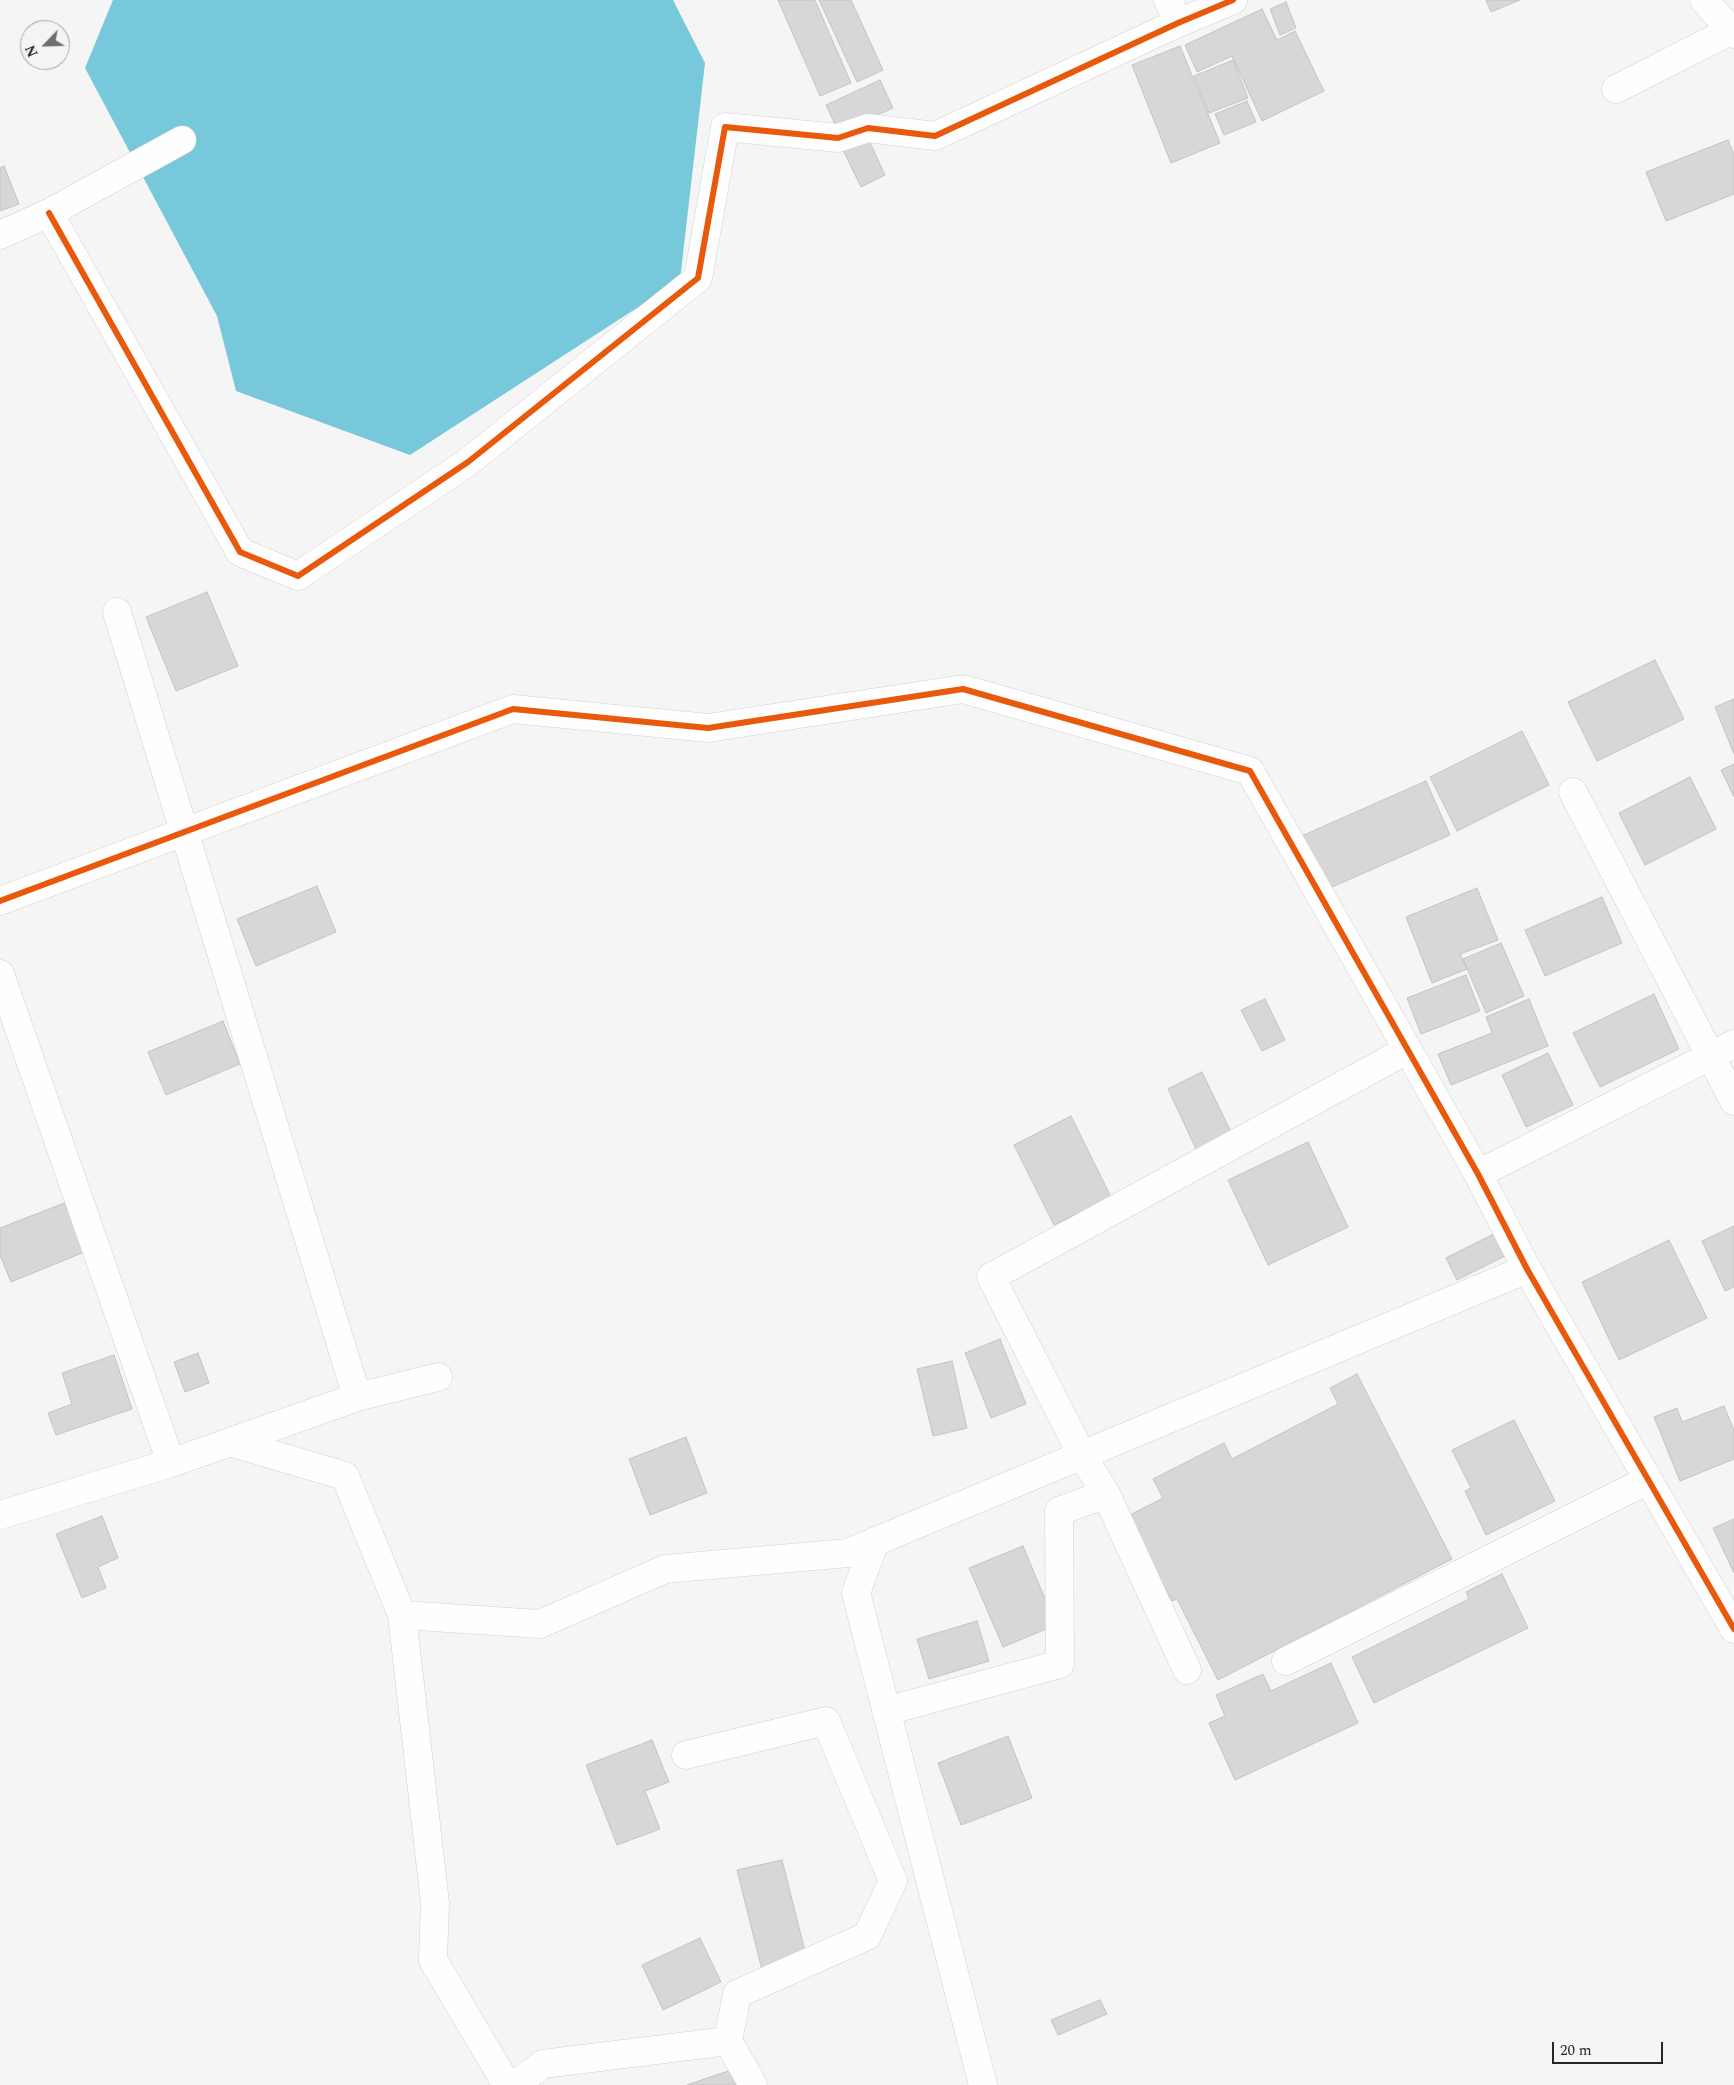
<!DOCTYPE html>
<style>
body{margin:0}
#map{position:relative;width:1734px;height:2085px;overflow:hidden;background:#f5f5f5;font-family:Spectral,serif}
canvas{display:block}
.north{position:absolute;left:20px;top:20px;width:50px;height:50px;box-sizing:border-box;background:#f4f4f6;border:1px solid #a2a2a3;border-radius:50%;rotate:246deg;font-size:14px;font-weight:700;line-height:20px;text-align:center;color:#262626}
.north::after{content:'';display:block;margin:auto;width:18px;height:22px;background:#6e6e6e;clip-path:polygon(50% 0,100% 100%,50% 72%,0 100%)}
.scale{position:absolute;left:1552px;top:2042px;width:111px;height:22px;box-sizing:border-box;border:2px solid #262626;border-top:0;padding-left:6px;font-size:15px;line-height:18px;white-space:nowrap;color:#262626;-webkit-text-stroke:4px #f4f4f6;paint-order:stroke}
</style>
<div id="map">
<canvas width="1734" height="2085"></canvas>
<div class="north">N</div>
<div class="scale">20 m</div>
</div>
<script>
const ctx = document.querySelector('canvas').getContext('2d');
ctx.lineJoin = 'round';
function fillPath(path, color) {
  ctx.fillStyle = color;
  ctx.fill(path, 'evenodd');
}
function toPath(rows) {
  const path = new Path2D();
  for (const r of rows) {
    path.moveTo(r[0], r[1]);
    for (let i = 2; i < r.length; i += 2) path.lineTo(r[i], r[i + 1]);
  }
  return path;
}
function strokePath(path, color, width, dash) {
  ctx.strokeStyle = color;
  ctx.lineWidth = width;
  ctx.lineCap = dash ? 'butt' : 'round';
  ctx.setLineDash(dash || []);
  ctx.stroke(path);
}
const water = toPath([
 [113,0,673,0,705,63,680,280,410,455,236,391,217,316,85,68]
]);
const building = toPath([
 [778,0,815,0,851,83,820,96,778,0],
 [819,0,851,0,883,70,857,82,819,0],
 [1486,0,1520,0,1491,12,1486,0],
 [1286,2,1296,28,1280,35,1270,9,1286,2],
 [1262,9,1277,40,1295,31,1324,91,1262,121,1232,56,1197,72,1185,45,1262,9],
 [1180,46,1220,143,1171,163,1132,65,1180,46],
 [1233,60,1248,98,1209,113,1194,76,1233,60],
 [880,80,893,108,839,133,826,105,880,80],
 [1247,101,1256,122,1224,135,1215,114,1247,101],
 [865,132,885,175,861,187,840,144,865,132],
 [1728,140,1734,154,1734,194,1666,221,1646,172,1728,140],
 [4,166,19,204,0,211,0,168,4,166],
 [207,592,238,666,176,691,146,617,207,592],
 [1655,660,1684,719,1597,761,1568,702,1655,660],
 [1734,699,1734,754,1715,707,1734,699],
 [1522,731,1549,785,1457,831,1430,777,1522,731],
 [1734,764,1734,797,1721,770,1734,764],
 [1690,777,1716,829,1645,865,1619,813,1690,777],
 [1426,781,1450,835,1321,892,1297,838,1426,781],
 [317,886,336,932,256,966,237,919,317,886],
 [1477,888,1498,940,1460,954,1467,969,1432,983,1406,917,1477,888],
 [1602,897,1622,943,1545,976,1525,930,1602,897],
 [1501,943,1524,996,1486,1013,1463,959,1501,943],
 [1466,975,1480,1011,1421,1034,1407,998,1466,975],
 [1654,994,1679,1049,1600,1087,1573,1033,1654,994],
 [1265,999,1285,1040,1262,1051,1241,1010,1265,999],
 [1529,999,1548,1046,1451,1085,1438,1054,1492,1033,1486,1017,1529,999],
 [223,1021,240,1064,166,1095,148,1052,223,1021],
 [1548,1053,1573,1105,1526,1127,1502,1075,1548,1053],
 [1202,1072,1232,1134,1197,1151,1168,1089,1202,1072],
 [1071,1116,1111,1197,1054,1225,1014,1145,1071,1116],
 [1308,1142,1348,1227,1268,1265,1228,1180,1308,1142],
 [67,1202,87,1251,11,1282,0,1255,0,1228,67,1202],
 [1734,1226,1734,1287,1725,1291,1702,1241,1734,1226],
 [1500,1231,1511,1253,1457,1280,1446,1258,1500,1231],
 [1669,1240,1707,1318,1619,1360,1582,1282,1669,1240],
 [1000,1339,1026,1404,991,1418,965,1353,1000,1339],
 [198,1353,209,1383,185,1392,174,1362,198,1353],
 [114,1355,132,1409,56,1435,48,1413,72,1404,62,1373,114,1355],
 [952,1361,967,1428,933,1436,917,1369,952,1361],
 [1357,1374,1452,1559,1218,1680,1177,1599,1172,1601,1128,1516,1163,1498,1153,1479,1224,1443,1232,1459,1338,1404,1330,1388,1357,1374],
 [1724,1406,1734,1430,1734,1459,1680,1481,1654,1417,1677,1408,1682,1422,1724,1406],
 [1514,1420,1555,1501,1486,1535,1465,1491,1471,1488,1452,1450,1514,1420],
 [686,1437,707,1493,650,1515,629,1459,686,1437],
 [102,1516,118,1558,98,1567,106,1588,82,1598,56,1534,102,1516],
 [1734,1519,1734,1573,1713,1528,1734,1519],
 [1023,1546,1056,1625,1003,1647,969,1568,1023,1546],
 [1502,1574,1528,1628,1374,1703,1352,1657,1469,1599,1466,1592,1502,1574],
 [977,1621,989,1661,929,1679,917,1639,977,1621],
 [1331,1663,1358,1723,1235,1780,1209,1723,1225,1716,1216,1695,1263,1674,1271,1691,1331,1663],
 [1008,1736,1032,1798,961,1825,938,1763,1008,1736],
 [652,1740,669,1782,645,1791,660,1829,617,1845,586,1765,652,1740],
 [782,1860,807,1959,762,1970,737,1870,782,1860],
 [700,1938,721,1982,663,2010,642,1965,700,1938],
 [1100,2000,1107,2014,1058,2035,1051,2020,1100,2000],
 [731,2070,736,2085,687,2085,731,2070]
]);
const minor = toPath([
 [1168,0,1178,23],
 [1704,0,1734,34],
 [1616,89,1734,29],
 [49,213,240,552,298,576,468,462,698,278,725,127,838,138,868,128,935,136,1178,23,1233,0],
 [0,235,49,213,182,140],
 [117,612,357,1397],
 [1573,792,1734,1101],
 [0,901,513,709,708,728,963,689,1250,771,1478,1174,1527,1269,1734,1629],
 [0,974,171,1463],
 [1478,1174,1734,1044],
 [230,1442,345,1476,402,1615,435,1903,433,1960,507,2085],
 [0,1515,171,1463,357,1397,438,1377],
 [875,1541,856,1593,983,2085],
 [402,1615,540,1624,665,1569,848,1553,1527,1269],
 [1286,1661,1648,1480],
 [1187,1670,1106,1494,1082,1455,991,1277,1407,1050],
 [886,1711,1060,1664,1059,1511,1106,1494],
 [686,1755,826,1721,893,1881,867,1936,737,1994,728,2041,753,2085],
 [515,2085,543,2064,728,2041]
]);
const cycleway = toPath([
 [49,213,240,552,298,576,468,462,698,278,725,127,838,138,868,128,935,136,1178,23,1233,0],
 [0,901,513,709,708,728,963,689,1250,771,1478,1174,1527,1269,1734,1629]
]);
fillPath(water, '#78c8dc');
fillPath(building, '#d8d7d8');
strokePath(building, '#c4c3c4', 1);
strokePath(minor, '#d1d1d2', 29);
strokePath(minor, '#fefefe', 28);
strokePath(cycleway, '#e8590c', 6);
</script>
